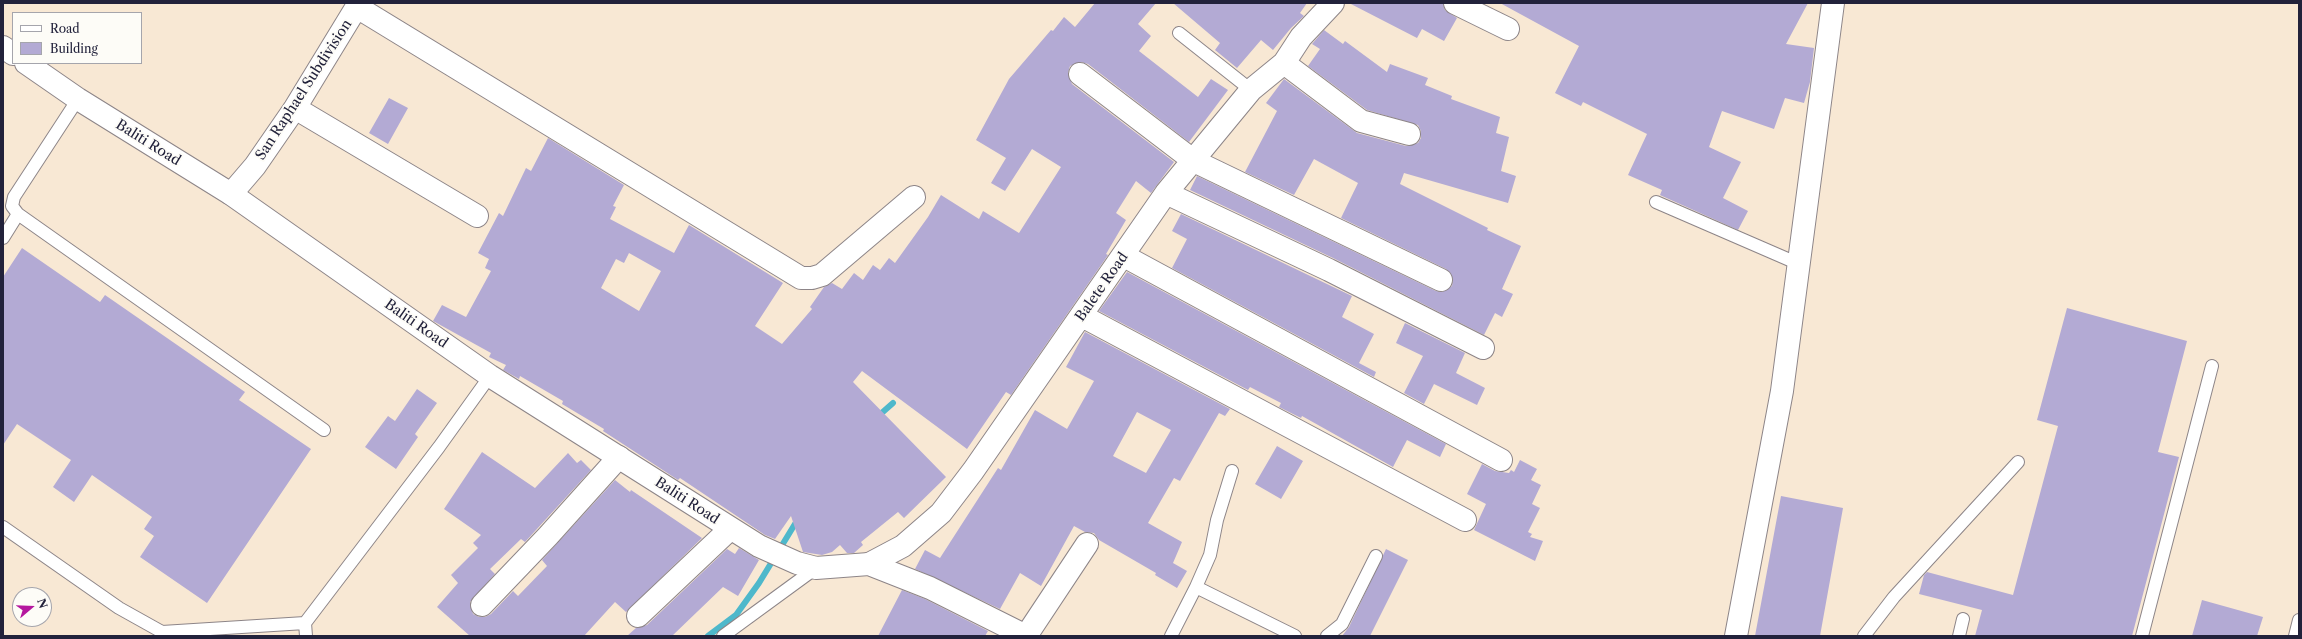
<!DOCTYPE html>
<style>
body{margin:0}
#map{position:relative;width:2302px;height:639px;overflow:hidden;background:#f8e8d4;font-family:"Libre Caslon Text",serif}
canvas{display:block}
.frame{position:absolute;inset:0;border:4px solid #22223b;pointer-events:none}
.legend{position:absolute;left:12px;top:12px;width:130px;height:52px;box-sizing:border-box;background:#fdfcf7;border:1px solid #a5a5ac;margin:0;padding:5px 7px;list-style:none;font-size:12px;color:#22223b}
.legend li{display:flex;align-items:center;gap:8px;height:20px}
.legend b{width:20px;border:1px solid #a5a5ac}
.north{position:absolute;left:12px;top:587px;width:40px;height:40px;box-sizing:border-box;background:#fdfcf7;border:1px solid #a5a5ac;border-radius:50%;rotate:71deg;font-size:11px;font-weight:700;line-height:16px;text-align:center;color:#22223b}
.north::after{content:'';display:block;margin:auto;width:14px;height:18px;background:#b5179e;clip-path:polygon(50% 0,100% 100%,50% 72%,0 100%)}
</style>
<div id="map">
<canvas width="2302" height="639"></canvas>
<div class="frame"></div>
<ul class="legend">
<li><b style="height:5px;background:#fff"></b>Road</li>
<li><b style="height:11px;background:#b3aad4"></b>Building</li>
</ul>
<div class="north">N</div>
</div>
<script>
const ctx = document.querySelector('canvas').getContext('2d');
ctx.lineJoin = 'round';
function toPath(rows) {
  const path = new Path2D();
  for (const r of rows) {
    path.moveTo(r[0], r[1]);
    for (let i = 2; i < r.length; i += 2) path.lineTo(r[i], r[i + 1]);
  }
  return path;
}
function strokePath(path, color, width, dash) {
  ctx.strokeStyle = color;
  ctx.lineWidth = width;
  ctx.lineCap = dash ? 'butt' : 'round';
  ctx.setLineDash(dash || []);
  ctx.stroke(path);
}
function fillPath(path, color) {
  ctx.fillStyle = color;
  ctx.fill(path, 'evenodd');
}
function drawText(font, color, halo, rows, align = 'center') {
  ctx.font = font + ' "Libre Caslon Text",serif';
  ctx.lineWidth = 3.5;
  ctx.setLineDash([]);
  ctx.textBaseline = 'middle';
  ctx.strokeStyle = halo;
  ctx.fillStyle = color;
  for (const [text, x, y, turn = 0] of rows) {
    ctx.save();
    ctx.translate(x, y);
    ctx.rotate((+turn || 0) * Math.PI / 180);
    ctx.textAlign = isNaN(turn) ? turn : align;
    if (halo) ctx.strokeText(text, 0, 0);
    ctx.fillText(text, 0, 0);
    ctx.restore();
  }
}
const stream = toPath([
 [876,418,893,403],
 [708,636,736,615,759,583,798,519]
]);
const building = toPath([
 [1095,3,1156,3,1138,24,1151,36,1139,51,1198,97,1211,79,1228,90,1189,142,1088,64,1081,62,1070,66,1068,73,1072,84,1174,162,1151,193,1136,181,1116,213,1126,220,1106,254,1108,255,1011,395,1006,392,967,449,862,371,853,382,946,477,904,518,898,512,861,542,863,545,854,553,847,553,840,545,832,552,822,555,803,552,791,516,775,539,765,535,680,478,678,480,649,461,603,431,604,429,562,404,563,401,520,376,519,379,503,370,506,365,489,357,491,353,433,321,442,305,466,317,491,271,485,268,489,259,478,253,499,213,503,216,526,168,531,171,548,138,624,185,613,206,616,207,610,219,674,253,689,225,783,283,755,326,782,344,812,309,810,307,824,287,832,283,842,289,854,273,863,280,873,265,880,270,889,258,895,263,928,217,941,195,979,219,983,211,1019,233,1061,167,1032,149,1005,191,991,183,1006,158,976,140,1009,79,1051,30,1053,31,1064,17,1075,27],
 [629,253,661,271,639,311,601,288,616,259,624,263],
 [1173,3,1307,3,1300,13,1304,16,1291,28,1273,50,1261,40,1237,68,1215,50,1220,43],
 [1349,3,1443,3,1445,10,1457,18,1444,41,1422,29,1417,38],
 [1500,3,1808,3,1786,44,1814,48,1810,82,1804,103,1785,98,1774,129,1722,111,1709,147,1741,162,1723,198,1748,211,1738,230,1662,196,1660,195,1662,190,1628,175,1647,134,1583,102,1581,106,1555,93,1579,46],
 [1324,30,1343,44,1345,41,1387,72,1390,64,1428,78,1425,85,1452,96,1451,99,1500,117,1496,133,1509,137,1501,171,1516,176,1508,203,1404,173,1400,184,1488,228,1487,230,1521,246,1502,289,1513,294,1502,317,1495,313,1484,335,1335,259,1190,190,1197,176,1436,291,1442,292,1452,286,1453,279,1446,269,1341,218,1358,183,1314,159,1294,195,1245,172,1277,111,1266,103,1284,79,1357,133,1406,146,1418,143,1421,138,1421,131,1418,125,1367,110,1308,66,1320,49,1312,44],
 [389,98,408,108,388,144,369,133],
 [1181,214,1352,296,1342,317,1374,334,1359,363,1376,372,1374,377,1172,268,1187,239,1172,231],
 [22,248,100,302,105,295,245,392,239,400,311,449,207,603,140,557,154,536,144,529,152,517,92,475,74,502,53,487,71,460,17,424,3,445,3,277],
 [1127,272,1446,444,1440,457,1407,440,1393,467,1302,416,1301,418,1279,407,1281,403,1250,387,1248,390,1099,311],
 [2067,308,2187,341,2158,452,2179,457,2132,636,1975,636,1982,610,1919,594,1924,575,1927,572,2013,595,2058,426,2037,420],
 [1405,323,1465,353,1456,373,1485,388,1477,405,1434,384,1424,404,1404,393,1423,356,1396,343],
 [1085,332,1230,409,1225,416,1219,413,1180,481,1174,478,1148,523,1182,542,1173,563,1187,571,1177,588,1155,575,1156,573,1099,540,1094,533,1085,532,1074,526,1041,586,1020,573,1000,609,915,569,925,550,940,558,998,468,1001,470,1035,410,1067,429,1094,381,1066,367],
 [1137,412,1171,430,1146,473,1113,456],
 [417,389,437,403,415,434,418,437,396,469,365,447,388,416,395,421],
 [1277,446,1303,461,1281,499,1255,484],
 [482,452,535,488,568,453,577,463,581,460,591,470,525,542,521,539,490,569,495,574,470,602,473,614,479,617,485,617,491,614,513,591,518,596,547,566,542,560,615,480,630,492,631,490,702,538,626,612,615,602,584,636,470,636,437,607,458,583,451,575,478,548,473,543,481,535,444,509],
 [1520,460,1537,469,1531,480,1541,485,1532,504,1540,508,1528,532,1532,534,1530,537,1543,541,1535,561,1474,530,1486,504,1467,494,1482,464,1495,471,1509,473,1511,470,1514,472],
 [1781,496,1843,508,1820,636,1755,636],
 [739,548,759,560,738,596,723,587,672,636,627,636,636,628,647,625,727,549,735,554],
 [1386,549,1408,560,1370,636,1342,636,1349,627],
 [902,590,925,599,988,631,985,636,878,636],
 [2202,600,2263,617,2257,636,2192,636]
]);
const service = toPath([
 [1179,33,1251,90],
 [78,99,14,197,12,206,18,214,324,430],
 [1656,202,1799,264],
 [3,238,18,214],
 [3,527,119,608,162,632,305,623,306,636],
 [1196,587,1210,555,1217,520,1232,471],
 [305,623,439,447,490,376],
 [723,636,816,568],
 [1171,636,1196,587,1295,636],
 [1327,636,1342,624,1376,556],
 [1864,636,1894,597,2018,462],
 [1959,636,1963,619],
 [2142,636,2212,366],
 [2295,636,2299,620]
]);
const minor = toPath([
 [1455,3,1508,29],
 [357,7,801,278,812,278,822,275,914,197],
 [1284,63,1361,121,1409,134],
 [1080,74,1194,161,1441,280],
 [295,108,477,216],
 [1166,193,1329,270,1483,348],
 [231,194,255,166,295,108,359,3],
 [1124,256,1501,460],
 [1082,316,1465,520],
 [869,564,903,546,941,513,973,471,1166,193,1251,90,1284,63,1301,37,1333,3],
 [482,605,548,536,619,457],
 [638,616,730,529],
 [1026,636,1087,544],
 [1736,636,1782,391,1833,3]
]);
const secondary = toPath([
 [3,47,13,54],
 [26,63,78,99,231,194,490,376,759,546,797,563,816,568,869,564,930,588,1026,636]
]);
const streetNames = [
 ["San Raphael Subdivision",304,90,-57],
 ["Baliti Road",148,143,32],
 ["Balete Road",1102,287,-55],
 ["Baliti Road",416,324,35],
 ["Baliti Road",687,501,33]
];
strokePath(stream, '#4eb8cb', 6);
fillPath(building, '#b3aad4');
strokePath(service, '#8d8588', 14);
strokePath(minor, '#8d8588', 24);
strokePath(secondary, '#8d8588', 24);
strokePath(service, '#fff', 12);
strokePath(minor, '#fff', 22);
strokePath(secondary, '#fff', 22);
drawText('14px', '#22223b', '#fdfcf7', streetNames);
</script>
